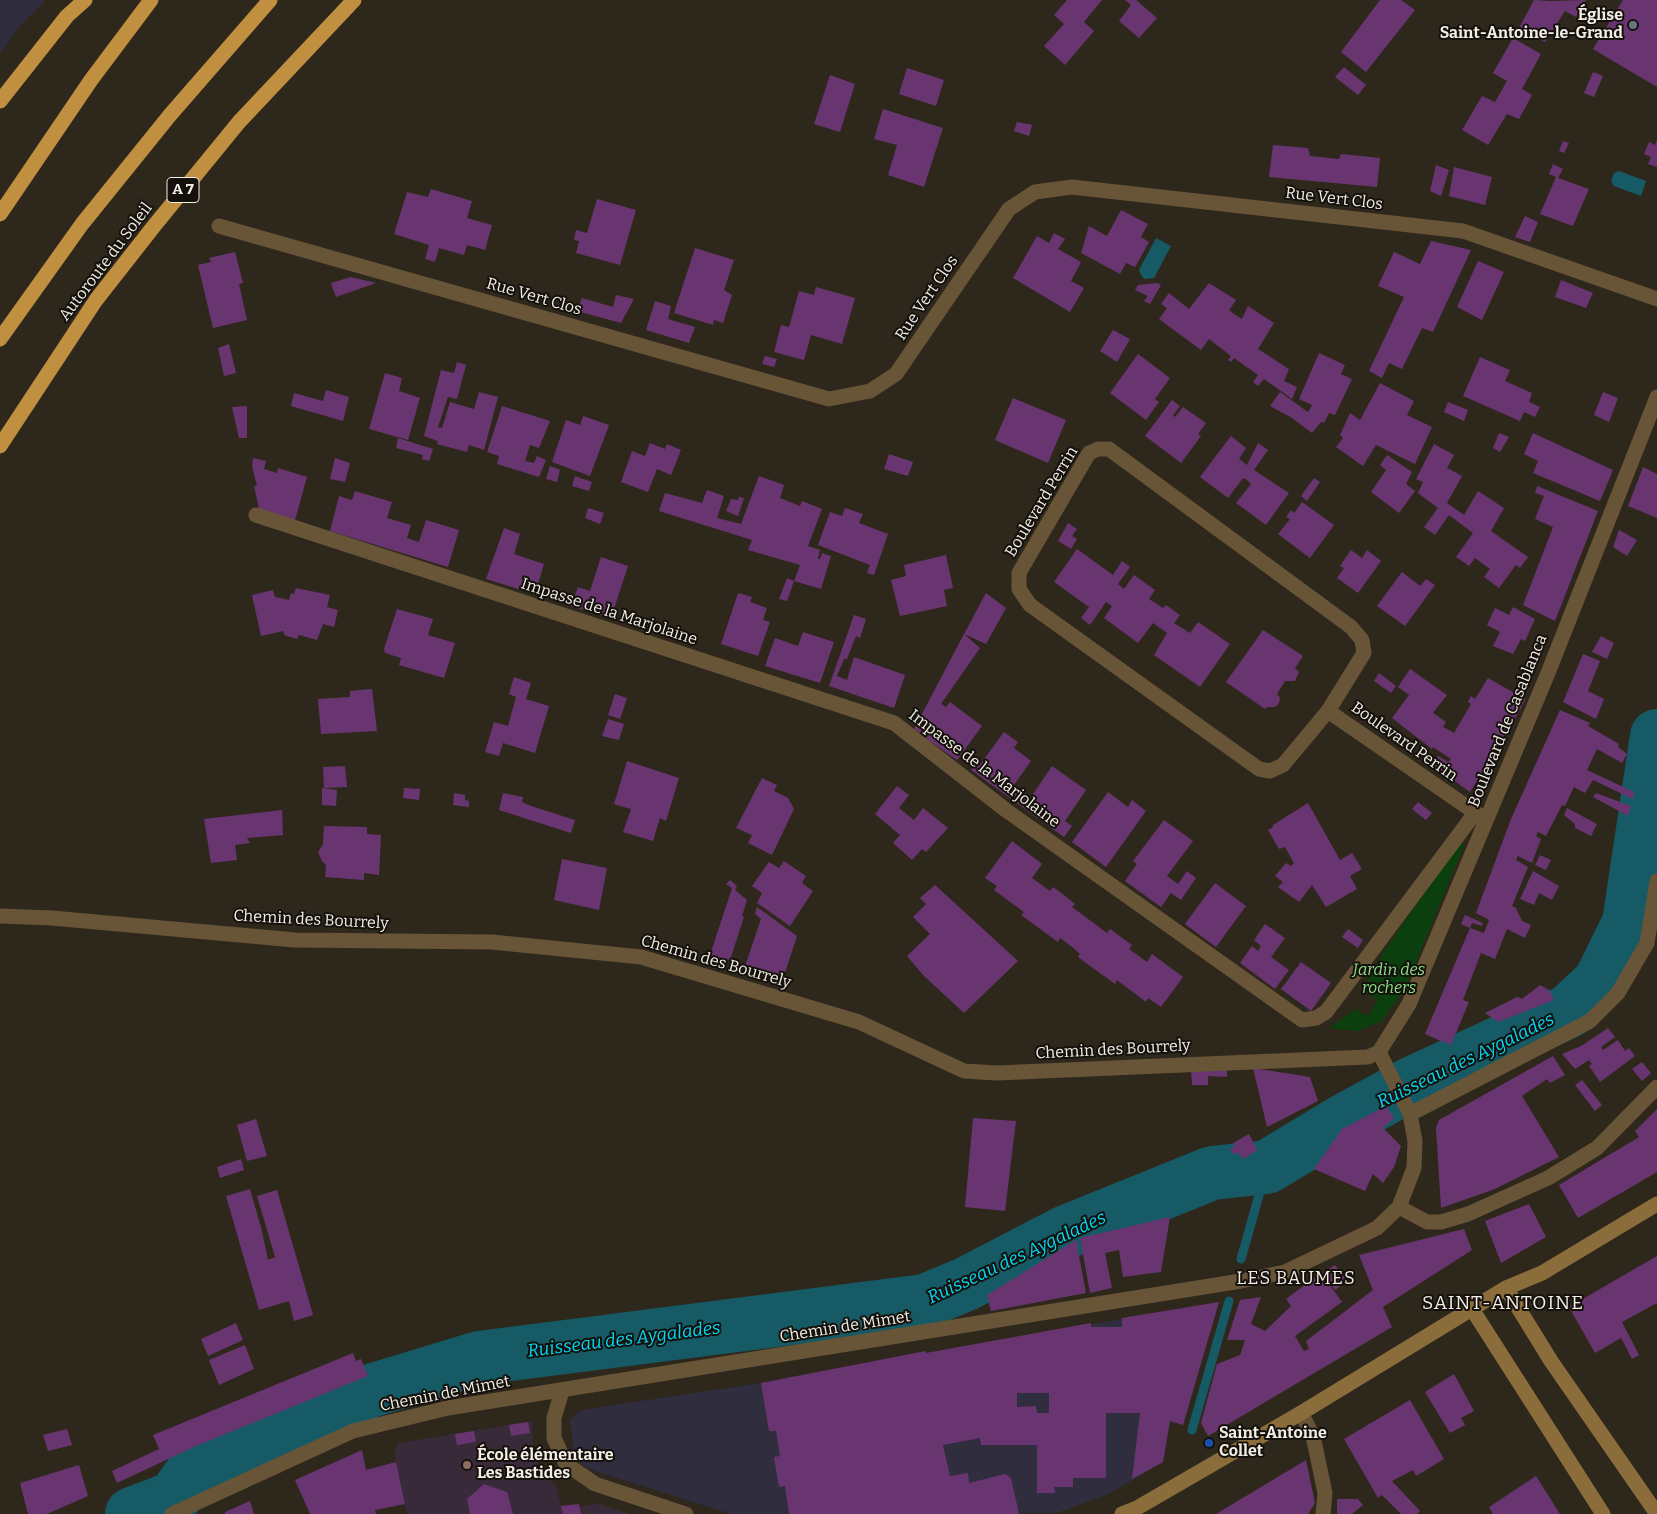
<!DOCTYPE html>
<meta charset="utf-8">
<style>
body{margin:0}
canvas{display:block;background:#2e271b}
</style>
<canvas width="1657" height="1514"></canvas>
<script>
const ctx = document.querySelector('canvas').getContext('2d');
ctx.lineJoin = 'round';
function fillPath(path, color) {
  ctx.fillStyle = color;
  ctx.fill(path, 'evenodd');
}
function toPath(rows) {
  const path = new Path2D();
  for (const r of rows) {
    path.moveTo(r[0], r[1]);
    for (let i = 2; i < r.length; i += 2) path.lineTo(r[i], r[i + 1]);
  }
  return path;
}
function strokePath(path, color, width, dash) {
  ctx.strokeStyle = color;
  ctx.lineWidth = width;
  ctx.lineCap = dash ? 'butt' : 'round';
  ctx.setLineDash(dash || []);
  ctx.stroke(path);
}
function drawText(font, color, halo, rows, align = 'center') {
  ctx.font = font + ' Bitter,serif';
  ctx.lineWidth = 4;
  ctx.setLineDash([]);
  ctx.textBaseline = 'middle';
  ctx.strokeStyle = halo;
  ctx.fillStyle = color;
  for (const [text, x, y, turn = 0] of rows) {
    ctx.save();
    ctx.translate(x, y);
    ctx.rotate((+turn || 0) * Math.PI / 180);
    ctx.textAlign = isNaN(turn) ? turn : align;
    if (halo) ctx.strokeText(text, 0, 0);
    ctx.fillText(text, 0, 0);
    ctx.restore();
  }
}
const industrial = toPath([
 [0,0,46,0,20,26,0,53],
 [1219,1302,1183,1425,1170,1421,1163,1462,1109,1494,1057,1513,731,1514,592,1470,582,1465,574,1455,570,1421,576,1413,587,1409,761,1383,926,1351,926,1353]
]);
const education = toPath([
 [532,1421,533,1451,541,1471,556,1486,561,1506,579,1504,580,1507,597,1503,630,1514,407,1514,394,1454,398,1443]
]);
const green = toPath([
 [1461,841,1464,845,1404,991,1381,1021,1358,1031,1329,1028,1356,1009,1368,1016,1378,1000,1362,990,1385,950]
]);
const water = toPath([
 [1619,171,1646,181,1641,196,1614,186,1611,181,1614,173],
 [1156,238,1171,246,1154,278,1145,279,1142,277,1139,270]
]);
const stream = toPath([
 [1241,1259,1267,1167],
 [1192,1430,1229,1301]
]);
const river = toPath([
 [132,1514,174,1498,189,1477,370,1391,479,1358,925,1301,966,1284,1066,1232,1212,1173,1267,1167,1340,1123,1413,1083,1569,1011,1600,982,1629,923,1657,736]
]);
const building = toPath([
 [1067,0,1102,0,1084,22,1094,31,1065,65,1044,46,1064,24,1054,15],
 [1125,0,1136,0,1157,18,1139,38,1119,21,1131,5],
 [1380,0,1401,0,1415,10,1366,72,1341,52],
 [1534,0,1550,1,1586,0,1576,17,1565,11,1545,42,1519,28],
 [1623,0,1657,0,1657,87,1593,49],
 [1513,38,1541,54,1522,89,1532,95,1519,119,1507,114,1488,145,1462,130,1482,96,1495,102,1507,81,1493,73],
 [1344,67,1366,85,1358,95,1335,77],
 [907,68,944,80,936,106,899,94],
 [1593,72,1603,76,1594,97,1584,93],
 [830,75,855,84,840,132,814,124],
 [883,109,943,128,924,187,888,175,897,145,874,139],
 [1017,122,1032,125,1029,136,1014,131],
 [1657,140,1657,167,1648,164,1651,157,1644,154,1649,142,1655,145],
 [1563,141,1569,143,1564,153,1559,151],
 [1273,145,1308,148,1310,156,1339,159,1341,154,1380,158,1377,187,1269,177],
 [1553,164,1563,169,1558,178,1589,189,1573,226,1540,214,1556,177,1549,174],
 [1436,165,1449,170,1441,196,1430,191],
 [1454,167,1492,177,1485,205,1449,196],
 [431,189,472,201,467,218,492,225,485,250,467,245,464,255,439,248,435,262,425,259,429,245,394,234,407,192,428,197],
 [597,199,636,210,620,265,576,253,579,241,574,240,576,230,587,233],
 [1121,210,1148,224,1141,237,1149,242,1135,267,1126,263,1120,274,1081,253,1089,226,1107,236],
 [1525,216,1538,222,1530,242,1515,237],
 [1054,233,1065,239,1058,249,1081,262,1071,281,1084,288,1070,312,1013,278,1037,236,1049,243],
 [1431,241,1471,250,1433,332,1422,328,1402,369,1389,363,1382,378,1369,371,1404,297,1378,286,1394,252,1420,264],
 [695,248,734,260,724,290,732,295,723,323,714,320,713,325,674,313],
 [235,252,243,283,239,284,247,320,213,328,198,265,211,262,209,258],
 [1478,261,1504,272,1482,320,1457,307],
 [351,277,376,283,336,297,331,283],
 [1561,280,1593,293,1586,308,1555,297],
 [1157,283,1161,285,1150,304,1144,301,1148,296,1135,290,1138,285],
 [1209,283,1236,300,1229,310,1234,314,1242,319,1248,306,1274,323,1258,349,1289,369,1284,381,1297,387,1292,399,1264,379,1258,386,1253,382,1258,375,1234,358,1231,362,1228,360,1231,356,1209,339,1201,350,1159,319,1167,308,1161,304,1169,293,1189,309],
 [816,287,855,298,842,344,811,335,804,360,774,352,781,325,789,327,799,291,814,295],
 [616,295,634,299,621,323,577,311,582,298,613,307],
 [655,301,671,306,668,319,695,327,689,343,646,330],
 [1113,330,1130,339,1117,362,1100,351],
 [229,344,236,373,224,376,218,348],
 [1319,353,1345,365,1341,374,1352,379,1335,415,1329,413,1324,423,1321,422,1312,433,1292,418,1270,406,1280,392,1308,412,1312,405,1299,399],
 [1138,354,1170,378,1155,399,1159,402,1146,420,1110,393],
 [765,356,777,359,774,367,762,364],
 [1480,357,1510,370,1505,381,1532,393,1529,402,1540,407,1535,417,1524,412,1520,421,1463,396],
 [457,362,466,365,457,399,448,397,438,427,442,428,450,402,474,409,479,392,498,397,484,450,469,445,467,452,437,444,438,441,424,436,441,370,454,373],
 [385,373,402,378,399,391,420,398,408,440,369,429],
 [1380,383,1414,401,1407,415,1432,427,1415,464,1376,445,1363,466,1336,447,1343,438,1340,435,1350,413,1360,420],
 [326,390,349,397,343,421,291,406,294,393,323,401],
 [1603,392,1618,398,1609,422,1594,415],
 [1013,398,1066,420,1048,463,995,440],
 [1172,400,1180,406,1173,415,1175,417,1183,407,1206,423,1198,434,1201,436,1181,463,1145,436],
 [1448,402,1468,410,1464,421,1444,412],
 [247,406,247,438,239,438,232,407],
 [502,406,550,421,539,448,530,445,525,461,534,463,537,456,546,460,539,477,497,464,499,456,487,452],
 [583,416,609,425,590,476,552,462,566,420,580,425],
 [1499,433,1509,437,1500,452,1493,448],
 [1533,433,1613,470,1600,501,1533,473,1538,461,1524,454],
 [1231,436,1246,448,1239,459,1247,465,1258,443,1268,450,1254,470,1289,493,1266,525,1236,503,1251,484,1247,480,1243,478,1228,498,1200,477],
 [398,438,433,449,429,461,422,459,423,455,396,448],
 [650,443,665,449,667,444,681,450,671,475,657,469,648,492,621,482,632,451,645,456],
 [1434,444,1454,455,1447,468,1462,476,1447,503,1464,515,1478,491,1504,508,1491,531,1528,557,1520,568,1516,565,1499,588,1484,577,1490,569,1475,558,1469,566,1456,557,1473,533,1449,515,1435,535,1424,527,1438,508,1418,493,1423,482,1416,479],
 [889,454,913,462,908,476,884,469],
 [1387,455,1412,472,1406,484,1415,491,1399,513,1371,492,1386,470,1380,465],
 [253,458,266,461,264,469,277,473,278,468,307,477,295,520,259,509,254,486,257,486,252,466],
 [335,458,350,463,345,482,330,479],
 [550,466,560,470,557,482,546,479],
 [1643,467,1657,474,1657,518,1628,506],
 [575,476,592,482,589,491,572,486],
 [759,476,784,485,780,498,800,506,802,501,822,509,808,546,820,550,818,559,820,559,822,553,831,556,821,589,794,581,800,565,748,550,752,540,659,511,665,493,702,503,707,490,724,496,717,518,741,524],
 [1314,478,1320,482,1307,501,1301,496],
 [1537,486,1598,511,1555,621,1523,605,1553,527,1535,519,1544,496,1535,493],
 [355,491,392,502,387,518,411,525,407,538,419,542,426,520,459,530,448,567,330,531,339,496,352,500],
 [739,497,744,498,738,516,726,511,731,499,738,500],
 [1302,502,1334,525,1310,558,1278,534,1290,519,1286,517,1291,510,1294,513],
 [588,508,604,513,600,524,585,518],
 [845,508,863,514,859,523,888,534,874,575,867,573,870,565,818,545,830,512,842,516],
 [1068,523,1077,529,1072,536,1077,539,1071,549,1058,541],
 [504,528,520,534,514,554,544,564,535,594,486,579],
 [1619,530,1637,540,1627,556,1613,547],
 [1077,549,1113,575,1122,561,1130,567,1118,584,1124,589,1134,575,1155,590,1149,599,1163,608,1166,605,1180,615,1174,623,1190,633,1198,622,1230,644,1200,687,1154,655,1167,633,1153,623,1138,643,1104,618,1112,606,1106,602,1090,625,1081,618,1089,607,1054,582],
 [1351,550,1362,558,1367,550,1381,561,1358,593,1337,578,1344,568,1340,566],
 [946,555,953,588,944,590,947,606,900,616,891,580,906,576,904,565],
 [601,557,628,566,611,618,571,606,578,587,590,591],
 [1402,572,1420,586,1426,579,1435,585,1405,626,1377,606],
 [787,578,794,581,787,601,779,599],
 [296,588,330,595,327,607,338,610,334,627,323,624,317,640,299,635,297,639,284,635,284,631,261,636,252,595,273,590,275,597,289,600,291,593,294,594],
 [738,593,752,597,750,602,767,608,763,620,770,622,758,656,721,644],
 [986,593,1006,608,986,644,964,634],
 [1513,607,1535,619,1525,641,1521,639,1513,654,1493,646,1500,632,1487,625,1495,608,1509,615],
 [397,609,433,619,428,635,455,643,444,678,399,665,401,658,385,653,384,649],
 [854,615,866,619,860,638,856,636,847,659,844,659,837,676,847,680,854,657,905,675,894,708,829,686],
 [1263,630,1303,656,1295,668,1299,672,1295,681,1285,681,1277,694,1280,698,1279,703,1275,707,1267,707,1265,709,1226,682],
 [803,632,834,642,820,683,765,666,775,638,798,646],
 [964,634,980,648,941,704,946,707,950,702,982,726,957,760,925,738,933,726,928,721,920,733,914,729],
 [1601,636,1614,643,1607,659,1592,652],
 [1583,654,1600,661,1588,691,1604,699,1596,719,1563,702],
 [1410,669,1447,695,1433,713,1446,722,1443,727,1454,733,1471,704,1468,702,1471,696,1475,699,1488,678,1525,699,1520,710,1470,792,1432,765,1438,756,1448,762,1451,759,1433,747,1432,749,1392,718,1409,695,1398,687],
 [1379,673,1396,686,1391,693,1374,681],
 [514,677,531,683,526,699,549,706,535,753,503,743,499,756,485,752,494,722,508,726,516,697,509,694],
 [372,689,377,731,321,734,318,699,350,697,350,691],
 [615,694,627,698,620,719,608,715],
 [1560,710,1590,723,1588,726,1619,744,1618,747,1627,754,1622,763,1597,749,1587,770,1634,792,1633,799,1593,780,1585,793,1574,787,1565,806,1562,805,1546,836,1538,832,1536,836,1541,839,1532,863,1518,856,1516,860,1528,867,1512,906,1516,908,1522,921,1531,925,1525,938,1507,929,1495,959,1481,953,1463,1000,1469,1002,1451,1045,1446,1043,1447,1041,1443,1042,1425,1034,1470,928,1461,924,1465,915,1483,923,1482,926,1472,923,1470,928,1484,933,1489,920,1476,913,1511,819],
 [608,719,624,724,619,740,602,736],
 [1004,732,1018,742,1014,748,1031,761,1014,785,1031,797,1052,766,1086,790,1065,821,1072,826,1064,837,971,770,977,763,979,766],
 [627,761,679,778,666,821,660,818,653,841,623,832,631,809,614,804],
 [345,766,347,787,324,788,323,767],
 [762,778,777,785,774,791,788,798,794,809,772,855,748,843,752,835,736,828],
 [897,786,909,795,899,808,914,820,923,808,948,828,926,852,922,849,912,860,893,843,900,835,875,814],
 [322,788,337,790,336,806,322,805],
 [404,788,420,789,419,800,403,798],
 [1108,792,1128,807,1132,800,1146,811,1106,867,1072,842],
 [454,793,465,795,465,800,469,801,469,807,453,805],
 [503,793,523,797,522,802,531,806,575,820,571,833,499,810],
 [1596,793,1631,806,1628,816,1593,797],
 [1418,802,1432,813,1426,820,1412,809],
 [1308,803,1340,860,1352,853,1362,869,1350,876,1357,889,1326,907,1312,885,1299,902,1278,887,1283,882,1275,876,1286,863,1291,866,1294,863,1285,847,1279,849,1268,830,1273,827,1273,825],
 [1567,808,1597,824,1591,836,1575,828,1575,824,1564,815],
 [282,810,283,835,247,838,250,843,235,845,237,860,211,863,204,819],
 [1164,820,1193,841,1167,876,1178,884,1187,871,1196,878,1181,900,1171,893,1161,907,1125,881,1137,864,1133,861],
 [324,826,367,827,367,834,381,835,379,875,364,873,364,880,325,877,326,865,322,861,318,852,323,844],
 [1012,841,1042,864,1032,878,1050,891,1053,887,1064,895,1075,904,1072,907,1107,933,1110,929,1132,945,1129,949,1147,962,1152,954,1183,977,1161,1007,1148,998,1146,1002,1117,980,1115,984,1078,957,1080,954,1071,946,1060,938,1058,942,1021,915,1024,912,994,890,997,886,985,878],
 [1540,855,1551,860,1546,870,1535,865],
 [562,859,607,868,599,910,554,900],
 [784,861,806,876,802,883,813,891,790,926,757,903,762,893,752,886,769,862,779,868],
 [1533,871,1559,886,1552,900,1539,893,1534,905,1520,899],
 [730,880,737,886,735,890,747,900,742,916,744,917,730,960,710,955,732,888,726,884],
 [1215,883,1246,906,1216,947,1185,924],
 [935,885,1018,961,964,1013,923,975,907,956,930,934,913,917,926,904,920,898],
 [757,907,797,936,783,979,745,966,761,919,755,914],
 [1265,924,1285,938,1271,957,1289,970,1275,989,1240,963,1252,946,1258,951,1261,946,1254,940],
 [1348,929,1363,940,1358,948,1342,937],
 [1301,962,1331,983,1311,1011,1281,989],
 [1540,985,1549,990,1554,1000,1498,1022,1485,1013,1517,997,1522,999],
 [1608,1028,1615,1037,1601,1047,1603,1050,1618,1040,1625,1051,1629,1048,1635,1056,1600,1082,1589,1066,1592,1064,1589,1060,1575,1069,1562,1054,1581,1046],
 [1553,1056,1565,1075,1550,1083,1547,1079,1522,1096,1559,1157,1495,1189,1441,1208,1436,1128,1439,1120],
 [1642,1062,1651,1073,1642,1081,1632,1069],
 [1227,1068,1227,1077,1208,1076,1208,1085,1192,1085,1191,1070],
 [1253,1068,1310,1077,1318,1101,1267,1127],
 [1582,1080,1602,1105,1595,1111,1575,1085],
 [1386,1106,1394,1118,1383,1128,1401,1146,1394,1167,1383,1183,1373,1174,1365,1191,1314,1169,1342,1129],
 [1657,1109,1657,1172,1578,1218,1559,1185,1639,1137,1635,1131],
 [973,1118,1016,1121,1005,1211,965,1207],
 [256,1119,267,1156,247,1161,237,1125],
 [1249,1134,1257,1150,1243,1159,1238,1152,1234,1155,1230,1149,1235,1146,1233,1143],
 [241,1159,244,1170,220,1178,217,1167],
 [250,1189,262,1231,268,1260,275,1257,257,1196,277,1190,313,1315,294,1321,289,1301,259,1310,226,1196],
 [1529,1204,1546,1237,1501,1263,1485,1221],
 [1170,1217,1161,1272,1123,1277,1119,1250,1105,1253,1112,1288,1090,1293,1080,1238],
 [1464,1229,1472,1250,1383,1307,1392,1327,1208,1436,1201,1423,1217,1364,1240,1355,1245,1340,1227,1340,1240,1300,1261,1297,1251,1324,1265,1331,1291,1306,1286,1299,1321,1273,1342,1302,1295,1336,1304,1351,1309,1349,1306,1341,1373,1290,1359,1255],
 [1076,1240,1086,1293,991,1311,987,1295],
 [1657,1256,1657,1303,1622,1322,1639,1355,1632,1359,1621,1338,1595,1353,1569,1307],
 [1335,1265,1347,1281,1335,1290,1322,1273],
 [1219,1302,1183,1425,1170,1421,1163,1462,1132,1479,1140,1413,1106,1413,1106,1478,1073,1478,1073,1487,1054,1487,1055,1493,1037,1493,1037,1445,981,1445,980,1438,943,1445,950,1476,968,1473,969,1483,1005,1474,1011,1478,1019,1514,789,1514,785,1486,779,1487,774,1457,780,1456,776,1431,769,1431,761,1383,926,1351,926,1353,1091,1323,1091,1327,1122,1327,1122,1318],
 [1017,1393,1049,1393,1049,1413,1037,1413,1036,1406,1017,1407],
 [236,1323,243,1340,208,1356,201,1339],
 [245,1345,254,1369,219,1385,209,1360],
 [353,1353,356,1361,361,1359,368,1376,196,1446,117,1483,112,1471,159,1449,153,1435],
 [1454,1374,1474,1411,1461,1418,1465,1425,1450,1433,1425,1392],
 [1410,1400,1444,1459,1416,1476,1413,1470,1392,1481,1420,1511,1417,1514,1401,1514,1382,1495,1378,1498,1344,1439],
 [528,1422,530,1433,511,1436,509,1425],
 [67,1429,72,1445,48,1451,43,1435],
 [474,1431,476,1442,457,1445,455,1434],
 [362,1450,366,1470,396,1462,405,1504,375,1510,376,1514,310,1514,295,1480],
 [1306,1460,1315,1503,1308,1514,1216,1514],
 [79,1465,88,1496,47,1514,28,1514,20,1483],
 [1536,1476,1560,1514,1493,1514,1489,1507],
 [484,1484,507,1492,513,1514,470,1514,467,1499],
 [1337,1499,1358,1499,1363,1505,1352,1514,1339,1514,1337,1513],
 [250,1501,254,1514,225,1514,225,1512],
 [579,1504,581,1514,563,1514,561,1506]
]);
const street = toPath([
 [219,226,829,399,870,391,896,374,1009,209,1035,192,1072,187,1463,231,1657,299],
 [256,515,894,723,1007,811,1302,1020,1316,1018,1326,1012,1475,813],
 [1328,711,1364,653,1362,640,1351,627,1109,449,1098,449,1089,453,1019,573,1019,589,1030,605,1259,769,1270,771,1283,765,1328,711,1486,820],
 [0,916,52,918,295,940,492,942,641,957,859,1022,964,1071,997,1073,1368,1057,1379,1052],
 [1379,1052,1409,1004,1548,673,1657,397],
 [1410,1114,1590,1021,1618,993,1647,943,1657,881],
 [1399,1207,1427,1222,1441,1222,1468,1214,1548,1178,1597,1148,1657,1087],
 [562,1391,554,1418,554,1438,566,1464,595,1484,686,1514],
 [1301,1413,1313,1436,1325,1493,1323,1514],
 [172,1514,353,1431,448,1408,1241,1281,1285,1272,1377,1228,1399,1207,1414,1168,1415,1141,1410,1114,1379,1052]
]);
const secondary = toPath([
 [1506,1288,1551,1361,1657,1514],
 [1472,1309,1603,1514],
 [1122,1514,1137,1508,1301,1413,1506,1288,1542,1273,1657,1204]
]);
const highway = toPath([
 [0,101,67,16,85,0],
 [0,214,91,80,151,0],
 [0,339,82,224,170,115,270,0],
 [0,446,96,300,154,226,239,122,354,0]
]);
const markers = [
 [1633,25,5,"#6b7280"],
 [1209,1443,5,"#1a4fb4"],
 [467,1465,5,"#8d6e63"]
];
const shields = [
 [183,190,32]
];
const shieldNames = [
 ["A 7",183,190]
];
const poiNames = [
 ["Église",1623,16,"right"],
 ["Saint-Antoine-le-Grand",1623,34,"right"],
 ["Saint-Antoine",1219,1434],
 ["Collet",1219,1452],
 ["École élémentaire",477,1456],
 ["Les Bastides",477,1474]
];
const streetNames = [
 ["Rue Vert Clos",1334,199,7],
 ["Autoroute du Soleil",106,262,-53],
 ["Rue Vert Clos",534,297,16],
 ["Rue Vert Clos",927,298,-56],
 ["Boulevard Perrin",1042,502,-59],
 ["Impasse de la Marjolaine",609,612,18],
 ["Boulevard de Casablanca",1508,721,-68],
 ["Boulevard Perrin",1404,742,35],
 ["Impasse de la Marjolaine",984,769,37],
 ["Chemin des Bourrely",311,920,3],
 ["Chemin des Bourrely",716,962,16],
 ["Chemin des Bourrely",1113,1050,-3],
 ["Chemin de Mimet",845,1327,-9],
 ["Chemin de Mimet",445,1394,-11]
];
const parkNames = [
 ["Jardin des",1389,971],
 ["rochers",1389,989]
];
const waterNames = [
 ["Ruisseau des Aygalades",1466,1061,-26],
 ["Ruisseau des Aygalades",1017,1258,-25],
 ["Ruisseau des Aygalades",624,1340,-7]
];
const neighbourhoodNames = [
 ["LES BAUMES",1296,1279]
];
const quarterNames = [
 ["SAINT-ANTOINE",1503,1304]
];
fillPath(industrial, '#2f2d3e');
fillPath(education, '#382a38');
fillPath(green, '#0b400e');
fillPath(water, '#165a66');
strokePath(stream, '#165a66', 9);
strokePath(river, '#165a66', 54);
fillPath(building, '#693571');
strokePath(street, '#685437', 15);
strokePath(secondary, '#8b6d3c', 15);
strokePath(highway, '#c09040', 15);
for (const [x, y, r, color] of markers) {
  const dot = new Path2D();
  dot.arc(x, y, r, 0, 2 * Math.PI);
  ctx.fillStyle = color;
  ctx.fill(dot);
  strokePath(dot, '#14100b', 2);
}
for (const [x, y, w] of shields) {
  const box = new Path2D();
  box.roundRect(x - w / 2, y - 12.5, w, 25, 4);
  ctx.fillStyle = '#14100b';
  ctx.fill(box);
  strokePath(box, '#f2ede5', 1);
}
drawText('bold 15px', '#f2ede5', null, shieldNames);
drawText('bold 16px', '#f2ede5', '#14100b', poiNames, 'left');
drawText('16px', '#f2ede5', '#14100b', streetNames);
drawText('italic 16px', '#8bdd88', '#14100b', parkNames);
drawText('italic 18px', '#00daf8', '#14100b', waterNames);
ctx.letterSpacing = '1px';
drawText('18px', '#f2ede5', '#14100b', neighbourhoodNames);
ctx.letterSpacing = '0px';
ctx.letterSpacing = '1px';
drawText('19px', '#f2ede5', '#14100b', quarterNames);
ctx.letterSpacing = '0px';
</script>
